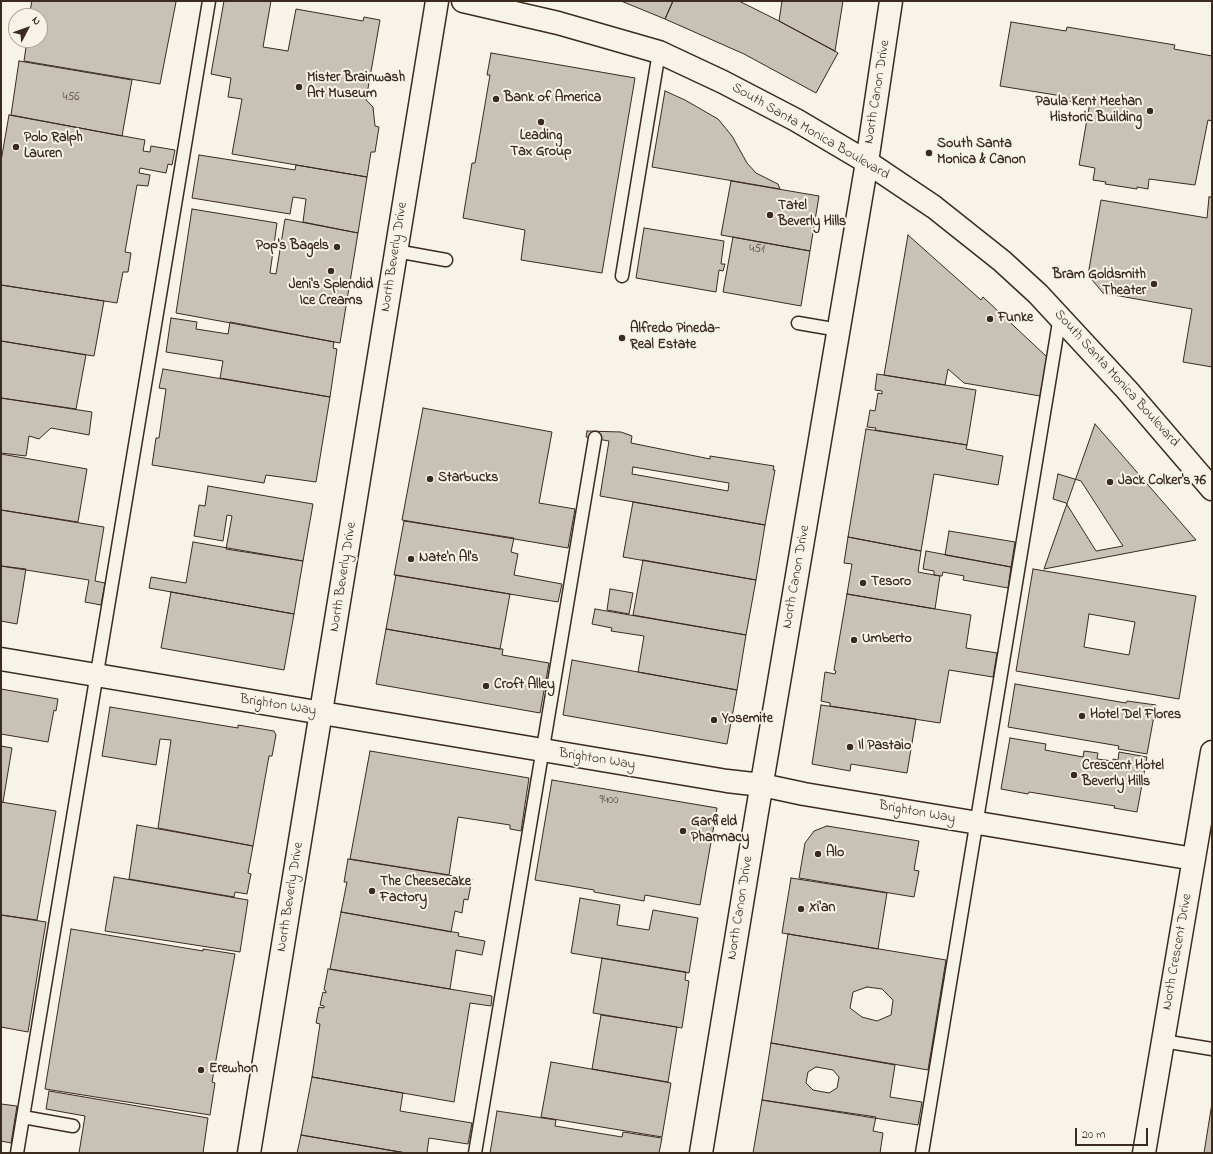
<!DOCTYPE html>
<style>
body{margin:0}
#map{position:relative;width:1213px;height:1154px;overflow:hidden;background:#f7f3e8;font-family:"Indie Flower",sans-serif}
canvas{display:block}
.frame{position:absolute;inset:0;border:2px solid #3b2a1e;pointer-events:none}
.north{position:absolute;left:8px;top:8px;width:40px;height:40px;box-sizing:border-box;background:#f7f3e8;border:1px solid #aca397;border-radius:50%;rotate:49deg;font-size:11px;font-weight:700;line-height:16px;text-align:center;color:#3b2a1e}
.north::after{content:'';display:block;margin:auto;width:14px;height:18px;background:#3b2a1e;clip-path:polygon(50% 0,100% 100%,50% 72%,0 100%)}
.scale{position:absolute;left:1075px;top:1128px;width:73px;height:18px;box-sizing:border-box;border:2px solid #3b2a1e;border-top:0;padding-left:5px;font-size:12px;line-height:14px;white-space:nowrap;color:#3b2a1e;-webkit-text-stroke:3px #f7f3e8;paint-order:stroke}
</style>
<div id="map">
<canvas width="1213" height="1154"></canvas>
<div class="frame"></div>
<div class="north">N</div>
<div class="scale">20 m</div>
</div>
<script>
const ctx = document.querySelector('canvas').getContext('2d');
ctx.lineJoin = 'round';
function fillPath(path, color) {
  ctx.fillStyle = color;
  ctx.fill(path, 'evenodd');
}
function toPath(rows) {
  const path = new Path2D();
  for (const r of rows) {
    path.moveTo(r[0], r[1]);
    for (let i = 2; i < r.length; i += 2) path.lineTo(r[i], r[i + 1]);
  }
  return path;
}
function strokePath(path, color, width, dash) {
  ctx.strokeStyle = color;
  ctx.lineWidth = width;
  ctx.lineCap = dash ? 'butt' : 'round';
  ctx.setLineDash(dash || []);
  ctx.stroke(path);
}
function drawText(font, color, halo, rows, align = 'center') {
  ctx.font = font + ' "Indie Flower",sans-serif';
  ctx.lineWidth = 4;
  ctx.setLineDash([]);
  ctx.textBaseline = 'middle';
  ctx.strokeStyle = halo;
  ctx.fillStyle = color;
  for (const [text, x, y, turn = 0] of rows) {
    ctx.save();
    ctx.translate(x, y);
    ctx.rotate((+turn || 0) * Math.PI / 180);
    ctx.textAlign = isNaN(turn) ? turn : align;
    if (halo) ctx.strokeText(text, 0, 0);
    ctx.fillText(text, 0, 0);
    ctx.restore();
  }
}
const building = toPath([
 [32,1,174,1,176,2,160,84,24,61,27,40,40,40,40,16,29,16,32,1],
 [224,1,271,1,263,47,288,51,296,9,363,21,364,17,380,20,366,100,373,107,375,126,379,127,375,152,371,152,367,177,232,154,242,99,228,97,231,78,211,74,224,1],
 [621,1,673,1,665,19,621,1],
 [673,1,739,1,779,21,838,53,816,93,744,54,665,19,673,1],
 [782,1,843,1,835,51,779,21,782,1],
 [1011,22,1066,31,1067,27,1175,45,1174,49,1212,56,1212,121,1208,120,1195,185,1149,179,1148,189,1137,187,1137,189,1105,184,1106,182,1093,180,1095,168,1079,165,1090,102,1080,100,1080,103,1062,100,1062,96,1000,86,1011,22],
 [491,53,635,78,602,273,521,260,525,230,463,218,472,163,475,163,490,75,487,75,491,53],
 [19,61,132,80,122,136,11,115,19,61],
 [665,91,685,100,718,119,732,136,747,163,756,173,778,184,780,189,652,167,665,91],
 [9,115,145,140,143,151,150,152,151,146,175,150,172,165,168,164,166,173,140,168,139,173,150,175,148,186,137,185,125,252,131,253,128,272,123,272,117,303,1,285,1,161,9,115],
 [199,155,295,170,296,165,367,177,358,233,303,222,306,199,293,197,290,214,192,198,199,155],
 [731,181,819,196,810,251,721,235,731,181],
 [1209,197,1212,197,1212,367,1183,362,1192,309,1103,293,1088,275,1101,200,1207,218,1209,197],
 [192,209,277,223,270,273,276,274,285,219,358,233,340,343,176,313,192,209],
 [644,228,724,241,721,264,725,264,723,271,719,270,716,292,636,278,644,228],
 [908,235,981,300,983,297,1047,357,1040,396,964,383,948,369,945,385,884,375,908,235],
 [733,237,810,251,801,306,723,292,733,237],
 [1,285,104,301,94,356,1,341,1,285],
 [171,318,197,322,196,329,228,334,230,322,334,342,333,348,337,349,330,397,220,378,223,361,166,352,171,318],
 [1,341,86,355,76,409,1,398,1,341],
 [163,369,330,397,316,482,266,475,264,483,152,465,156,438,159,438,166,389,159,388,163,369],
 [877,374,976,390,967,445,875,430,876,428,867,427,870,410,875,411,878,393,882,394,882,391,875,390,877,374],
 [1,398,92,412,89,435,51,428,39,439,29,436,26,456,1,453,1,398],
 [423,408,552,432,539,503,575,509,568,548,402,520,423,408],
 [1095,424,1196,540,1044,569,1095,424],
 [866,429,967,445,966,449,1003,456,998,485,934,474,921,551,848,537,866,429],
 [587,431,621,432,632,436,631,443,710,459,710,456,774,466,773,470,775,470,765,525,600,496,609,441,586,437,587,431],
 [633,467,729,483,728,491,632,474,633,467],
 [1,454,87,469,78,522,1,510,1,454],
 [1058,474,1081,481,1123,546,1096,551,1066,503,1053,499,1058,474],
 [208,486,313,504,303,561,226,549,232,516,227,515,223,541,194,536,199,505,205,506,208,486],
 [633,502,765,525,756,580,623,557,633,502],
 [1,510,104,527,95,581,105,583,101,605,85,602,89,580,1,566,1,510],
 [404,521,514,538,511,552,518,554,514,575,562,584,558,602,394,575,404,521],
 [949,531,1015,542,1011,567,945,555,949,531],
 [848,537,921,551,918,572,940,576,935,609,847,594,852,564,844,563,848,537],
 [193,542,303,561,294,614,149,588,151,577,186,583,193,542],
 [926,551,1011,567,1008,588,963,580,964,576,943,572,942,576,934,575,934,571,923,569,926,551],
 [643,560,756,580,746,635,633,615,643,560],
 [1,566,26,569,17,624,1,621,1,566],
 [1033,569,1196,596,1179,699,1016,671,1033,569],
 [1089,614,1135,622,1129,655,1084,647,1089,614],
 [396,575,510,594,500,649,386,629,396,575],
 [610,589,633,593,629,614,607,610,610,589],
 [171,592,294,614,284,670,161,648,171,592],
 [847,594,971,615,966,648,997,653,993,677,949,670,940,723,830,706,830,703,821,701,825,672,835,674,836,671,834,670,847,594],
 [595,609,746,635,737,690,638,672,644,636,611,631,612,628,592,624,595,609],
 [386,629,500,649,503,649,502,655,549,663,540,713,376,684,386,629],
 [572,660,737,690,727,744,563,715,572,660],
 [1015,684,1126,703,1127,701,1156,705,1147,754,1118,749,1119,746,1008,727,1015,684],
 [1,689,58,699,56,711,54,710,48,742,1,734,1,689],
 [821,705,916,719,907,773,851,764,850,771,812,764,821,705],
 [110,707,238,728,238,725,274,731,276,735,272,756,269,756,253,846,158,828,171,740,160,739,156,765,102,756,110,707],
 [1010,738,1046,744,1045,750,1083,757,1084,751,1098,753,1097,759,1113,761,1113,759,1118,760,1119,752,1147,757,1137,812,1114,808,1115,806,1029,792,1028,794,1001,789,1010,738],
 [1,746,12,748,3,802,1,802,1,746],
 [370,751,529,778,521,831,510,829,510,825,458,817,449,875,350,859,370,751],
 [552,780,717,808,700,905,645,895,644,901,594,892,594,890,535,880,552,780],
 [1,802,56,811,37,920,1,915,1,802],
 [137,825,253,846,248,873,251,874,247,894,235,892,234,897,129,879,137,825],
 [827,826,919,841,914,870,919,871,914,897,799,878,805,843,814,831,827,826],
 [348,859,472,879,468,900,464,899,462,913,455,911,451,932,341,912,347,882,344,882,348,859],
 [114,877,248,900,240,952,105,931,114,877],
 [791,878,887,893,878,949,782,933,791,878],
 [580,898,620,905,617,925,649,930,653,910,698,918,689,973,571,953,580,898],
 [341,912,459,933,458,936,485,941,482,955,456,950,450,989,330,969,341,912],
 [1,915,46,922,28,1032,1,1027,1,915],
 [71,929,203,951,203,949,235,954,212,1082,215,1083,210,1115,45,1089,71,929],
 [788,934,946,960,928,1070,771,1043,788,934],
 [867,987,882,989,893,1000,891,1015,877,1021,862,1017,850,1008,853,992,867,987],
 [602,958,686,972,685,980,689,981,682,1028,593,1013,602,958],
 [328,969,492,996,491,1006,470,1003,454,1102,312,1077,320,1024,316,1023,319,1007,324,1008,324,1006,320,1005,323,992,326,993,326,991,324,990,328,969],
 [601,1015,677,1027,668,1082,592,1069,601,1015],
 [771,1043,895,1065,890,1097,922,1102,918,1125,762,1100,771,1043],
 [816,1067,833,1070,839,1077,837,1088,829,1093,813,1090,806,1083,808,1072,816,1067],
 [551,1062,671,1083,662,1137,541,1117,551,1062],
 [312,1077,403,1093,400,1111,472,1123,468,1144,429,1138,427,1153,406,1153,301,1135,312,1077],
 [49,1091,208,1118,203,1153,79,1153,85,1116,46,1109,49,1091],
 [762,1100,876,1117,873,1131,883,1133,880,1153,753,1153,762,1100],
 [1212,1103,1212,1153,1204,1153,1212,1103],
 [1,1104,17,1106,11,1143,1,1141,1,1104],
 [497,1111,556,1120,555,1126,622,1137,623,1132,662,1138,659,1153,490,1153,497,1111],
 [301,1135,406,1153,297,1153,301,1135]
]);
const service = toPath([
 [396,251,446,260],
 [622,276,659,52],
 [798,323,839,330],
 [1163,1041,1212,1049],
 [23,1117,73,1126],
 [17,1153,209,1],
 [475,1153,595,438],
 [922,1153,1060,316]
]);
const tertiary = toPath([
 [1,659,727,781,762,785,804,794,1194,859],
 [249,1153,437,1],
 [701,1153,756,818,867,162,891,1],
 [1144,1153,1212,752]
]);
const secondary = toPath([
 [463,1,558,23,659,52,723,82,796,120,867,162,934,207,1002,261,1038,294,1127,390,1212,489]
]);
const markers = [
 [299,87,4,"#3b2a1e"],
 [496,99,4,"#3b2a1e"],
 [1150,111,4,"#3b2a1e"],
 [541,122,4,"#3b2a1e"],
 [16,147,4,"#3b2a1e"],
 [929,153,4,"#3b2a1e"],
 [770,215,4,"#3b2a1e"],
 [337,247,4,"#3b2a1e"],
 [331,271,4,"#3b2a1e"],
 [1154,284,4,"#3b2a1e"],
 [990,319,4,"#3b2a1e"],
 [622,338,4,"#3b2a1e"],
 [430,479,4,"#3b2a1e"],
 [1110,482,4,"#3b2a1e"],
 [411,559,4,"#3b2a1e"],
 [863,583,4,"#3b2a1e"],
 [854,640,4,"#3b2a1e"],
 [486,686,4,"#3b2a1e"],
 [1082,716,4,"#3b2a1e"],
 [714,720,4,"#3b2a1e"],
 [850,747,4,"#3b2a1e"],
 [1074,775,4,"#3b2a1e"],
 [683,831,4,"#3b2a1e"],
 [818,854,4,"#3b2a1e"],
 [372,891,4,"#3b2a1e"],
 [801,909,4,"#3b2a1e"],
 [201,1070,4,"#3b2a1e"]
];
const numberNames = [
 ["456",71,98],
 ["451",757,250],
 ["9400",609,801]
];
const poiNames = [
 ["Mister Brainwash",307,79],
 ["Art Museum",307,95],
 ["Bank of America",504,99],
 ["Paula Kent Meehan",1142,103,"right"],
 ["Historic Building",1142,119,"right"],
 ["Leading",541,137,"center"],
 ["Tax Group",541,153,"center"],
 ["Polo Ralph",24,139],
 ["Lauren",24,155],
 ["South Santa",937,145],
 ["Monica & Canon",937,161],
 ["Tatel",778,207],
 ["Beverly Hills",778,223],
 ["Pop's Bagels",329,247,"right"],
 ["Bram Goldsmith",1146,276,"right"],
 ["Theater",1146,292,"right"],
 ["Jeni's Splendid",331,286,"center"],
 ["Ice Creams",331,302,"center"],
 ["Funke",998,319],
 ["Alfredo Pineda-",630,330],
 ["Real Estate",630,346],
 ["Starbucks",438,479],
 ["Jack Colker's 76",1118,482],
 ["Nate'n Al's",419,559],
 ["Tesoro",871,583],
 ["Umberto",862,640],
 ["Croft Alley",494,686],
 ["Hotel Del Flores",1090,716],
 ["Yosemite",722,720],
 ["Il Pastaio",858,747],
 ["Crescent Hotel",1082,767],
 ["Beverly Hills",1082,783],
 ["Garfield",691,823],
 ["Pharmacy",691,839],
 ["Alo",826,854],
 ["The Cheesecake",380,883],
 ["Factory",380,899],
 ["Xi'an",809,909],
 ["Erewhon",209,1070]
];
const streetNames = [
 ["North Canon Drive",878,92,-81],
 ["South Santa Monica Boulevard",810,132,30],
 ["North Beverly Drive",395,257,-81],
 ["South Santa Monica Boulevard",1116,379,48],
 ["North Beverly Drive",344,577,-81],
 ["North Canon Drive",797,577,-80],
 ["Brighton Way",278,706,9],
 ["Brighton Way",597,760,9],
 ["Brighton Way",917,813,10],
 ["North Beverly Drive",291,897,-81],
 ["North Canon Drive",741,908,-81],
 ["North Crescent Drive",1178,952,-80]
];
fillPath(building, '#c8c1b6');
strokePath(building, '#3b2a1e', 1);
strokePath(service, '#3b2a1e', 15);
strokePath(tertiary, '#3b2a1e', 25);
strokePath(secondary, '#3b2a1e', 25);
strokePath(service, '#f7f3e8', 12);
strokePath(tertiary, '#f7f3e8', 22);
strokePath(secondary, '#f7f3e8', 22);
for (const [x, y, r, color] of markers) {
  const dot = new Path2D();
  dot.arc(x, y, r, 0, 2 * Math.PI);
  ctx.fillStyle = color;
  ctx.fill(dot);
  strokePath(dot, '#f7f3e8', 1.5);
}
drawText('12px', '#5e5044', null, numberNames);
drawText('bold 14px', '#3b2a1e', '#f7f3e8', poiNames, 'left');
drawText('14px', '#3b2a1e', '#f7f3e8', streetNames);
</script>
